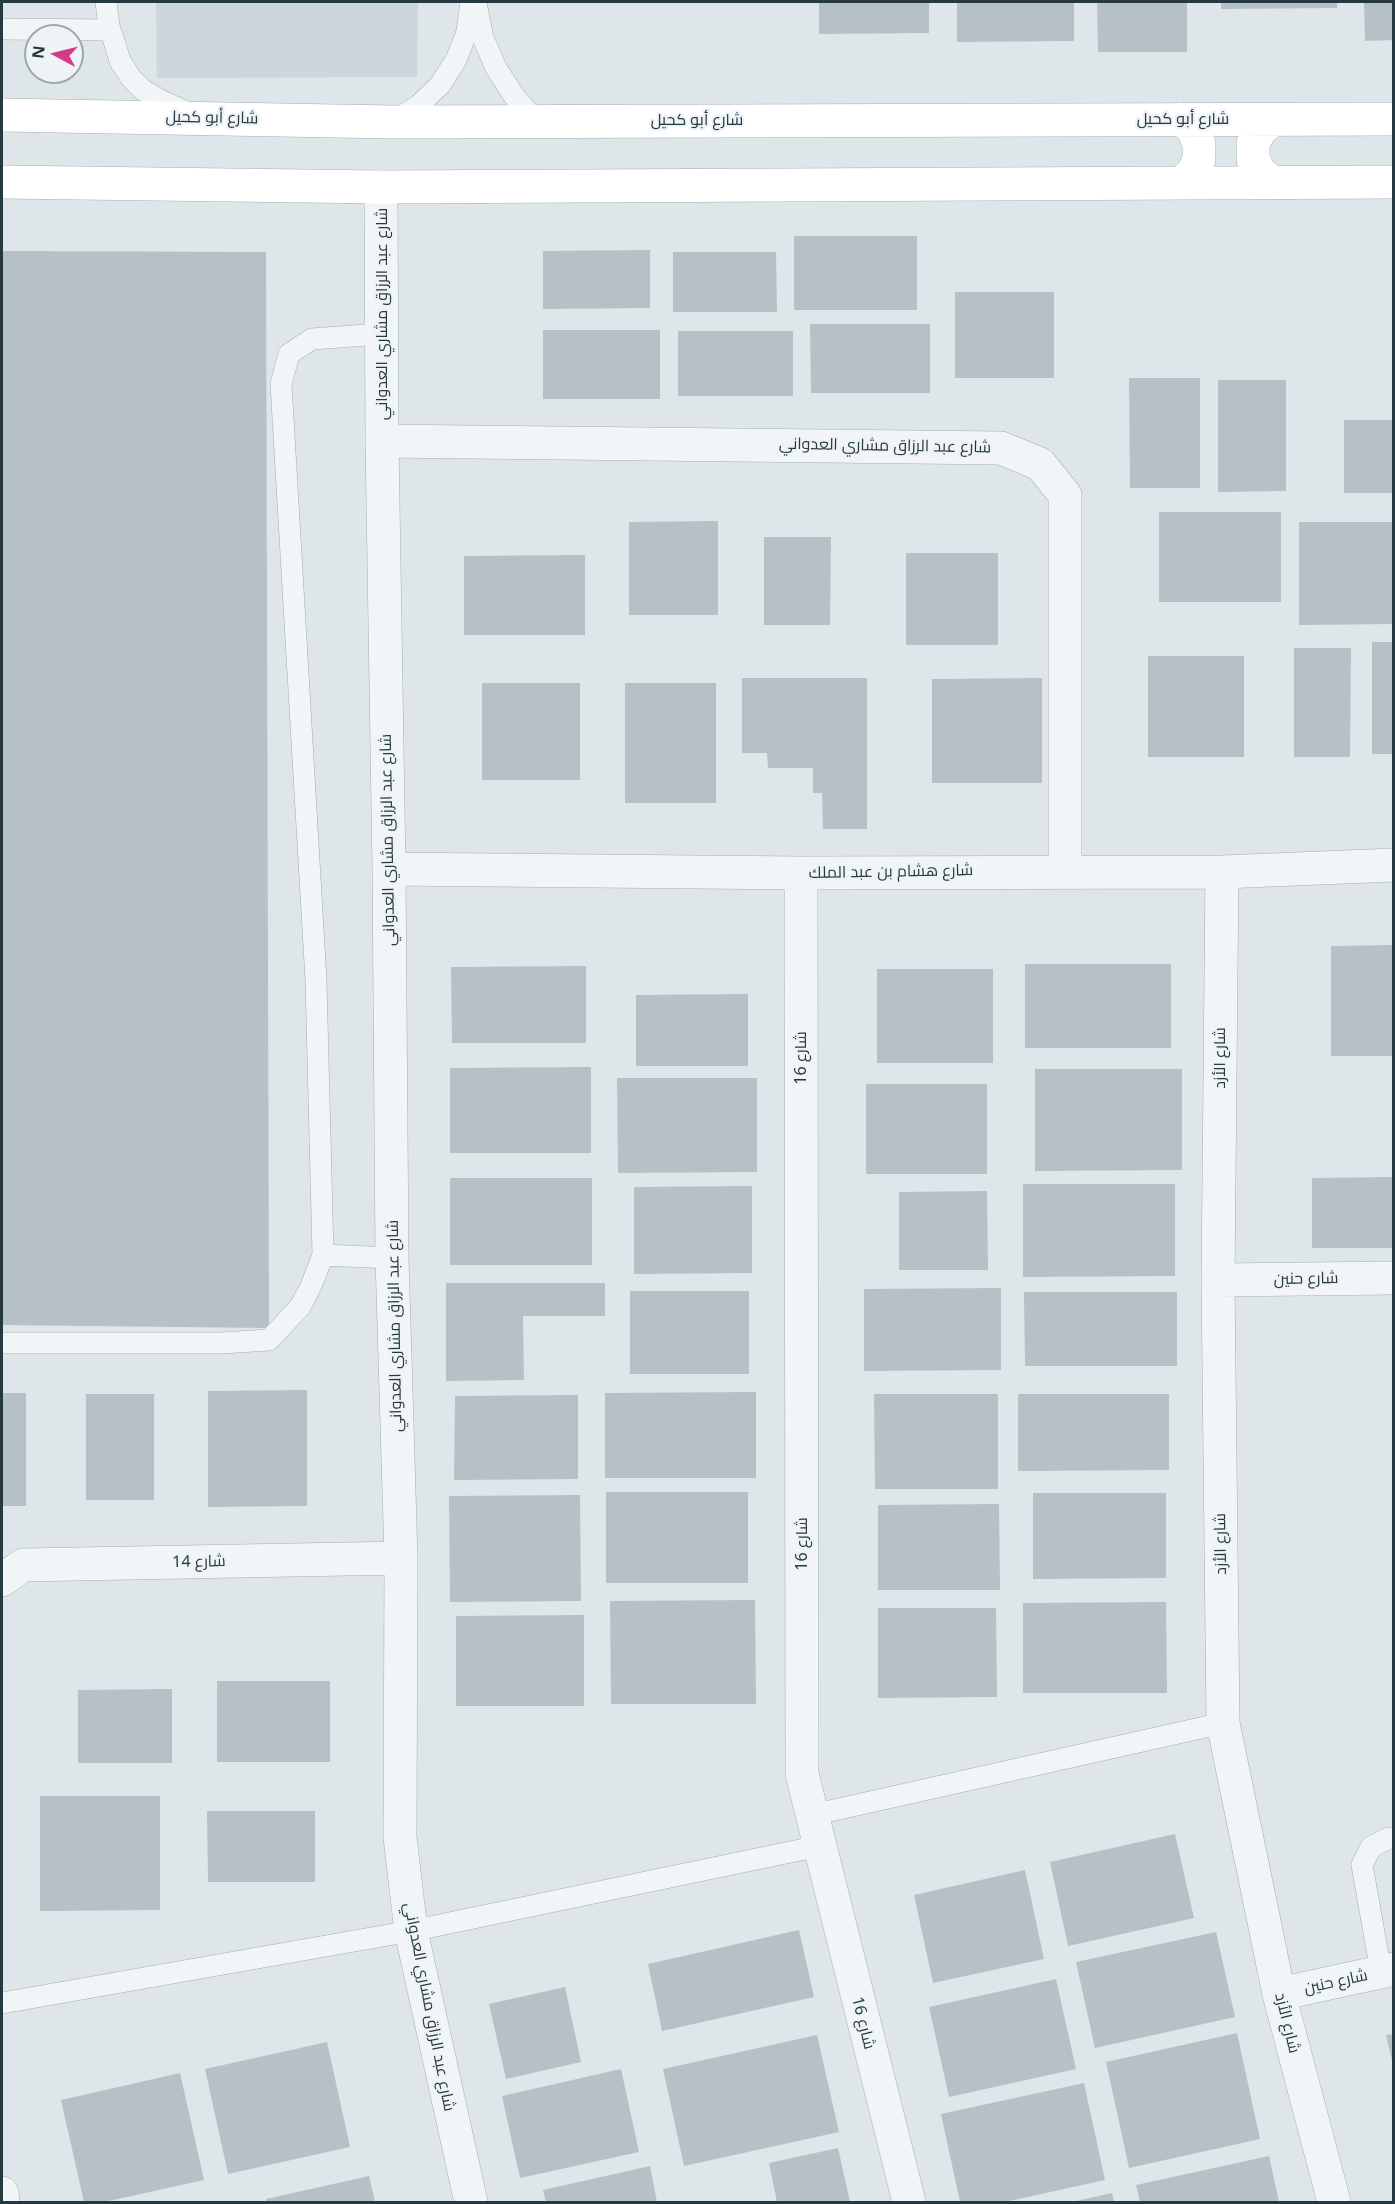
<!DOCTYPE html>
<meta charset="utf-8">
<style>
body{margin:0}
#map{position:relative;width:1395px;height:2204px;overflow:hidden;background:#dee6e9;font-family:"Noto Sans",sans-serif}
canvas{display:block}
.frame{position:absolute;inset:0;border:3px solid #263941;pointer-events:none}
.north{position:absolute;left:24px;top:24px;width:60px;height:60px;box-sizing:border-box;background:#eef4f6;border:2px solid #9ea9ae;border-radius:50%;rotate:277deg;font-size:16px;font-weight:700;line-height:24px;text-align:center;color:#263941}
.north::after{content:'';display:block;margin:auto;width:21px;height:27px;background:#d83986;clip-path:polygon(50% 0,100% 100%,50% 72%,0 100%)}
</style>
<div id="map">
<canvas width="1395" height="2204"></canvas>
<div class="frame"></div>
<div class="north">N</div>
</div>
<script>
const ctx = document.querySelector('canvas').getContext('2d');
ctx.lineJoin = 'round';
function fillPath(path, color) {
  ctx.fillStyle = color;
  ctx.fill(path, 'evenodd');
}
function toPath(rows) {
  const path = new Path2D();
  for (const r of rows) {
    path.moveTo(r[0], r[1]);
    for (let i = 2; i < r.length; i += 2) path.lineTo(r[i], r[i + 1]);
  }
  return path;
}
function strokePath(path, color, width, dash) {
  ctx.strokeStyle = color;
  ctx.lineWidth = width;
  ctx.lineCap = dash ? 'butt' : 'round';
  ctx.setLineDash(dash || []);
  ctx.stroke(path);
}
function drawText(font, color, halo, rows, align = 'center') {
  ctx.font = font + ' "Noto Sans",Cairo,sans-serif';
  ctx.lineWidth = 4.5;
  ctx.setLineDash([]);
  ctx.textBaseline = 'middle';
  ctx.strokeStyle = halo;
  ctx.fillStyle = color;
  for (const [text, x, y, turn = 0] of rows) {
    ctx.save();
    ctx.translate(x, y);
    ctx.rotate((+turn || 0) * Math.PI / 180);
    ctx.textAlign = isNaN(turn) ? turn : align;
    if (halo) ctx.strokeText(text, 0, 0);
    ctx.fillText(text, 0, 0);
    ctx.restore();
  }
}
const built = toPath([
 [156,2,418,2,417,77,157,78]
]);
const building = toPath([
 [819,2,929,2,929,33,819,34],
 [957,2,1074,2,1074,41,957,42],
 [1097,2,1187,2,1187,52,1098,52],
 [1221,2,1337,2,1337,8,1221,9],
 [1364,2,1394,2,1394,40,1365,41],
 [794,236,917,236,917,310,794,310],
 [650,250,650,308,543,309,543,251],
 [2,251,266,252,269,1328,2,1325],
 [673,252,776,252,777,312,673,312],
 [955,292,1054,292,1054,378,955,378],
 [810,324,930,324,930,393,811,393],
 [543,330,660,330,660,399,543,399],
 [678,331,793,331,793,396,678,396],
 [1129,378,1200,378,1200,488,1130,488],
 [1218,380,1286,380,1286,491,1218,492],
 [1344,420,1394,420,1394,493,1344,493],
 [1159,512,1281,512,1281,602,1159,602],
 [718,521,718,615,629,615,629,522],
 [1299,522,1394,522,1394,624,1299,625],
 [764,537,831,537,830,625,764,625],
 [906,553,998,553,998,645,906,645],
 [585,555,585,635,464,635,464,556],
 [1372,642,1394,642,1394,754,1372,754],
 [1294,648,1351,648,1350,757,1294,757],
 [1148,656,1244,656,1244,757,1148,757],
 [742,678,867,678,867,829,823,829,822,793,813,793,813,768,768,768,767,753,742,753],
 [1042,678,1042,783,932,783,932,679],
 [482,683,580,683,580,780,482,780],
 [625,683,716,683,716,803,625,803],
 [1394,945,1394,1056,1331,1056,1331,946],
 [1025,964,1171,964,1171,1048,1025,1048],
 [586,966,586,1043,452,1043,451,967],
 [877,969,993,969,993,1063,877,1063],
 [748,994,748,1066,636,1066,636,995],
 [591,1067,591,1153,450,1153,450,1068],
 [1035,1069,1182,1069,1182,1170,1035,1171],
 [617,1078,757,1078,757,1172,618,1173],
 [866,1084,987,1084,987,1174,866,1174],
 [1394,1177,1394,1248,1312,1248,1312,1178],
 [450,1178,592,1178,592,1265,450,1265],
 [1023,1184,1175,1184,1175,1276,1023,1277],
 [752,1186,752,1273,634,1274,634,1187],
 [987,1191,988,1270,899,1270,899,1192],
 [446,1283,605,1283,605,1316,523,1316,524,1380,446,1381],
 [1001,1288,1001,1370,864,1371,864,1289],
 [630,1291,749,1291,749,1374,630,1374],
 [1024,1292,1177,1292,1177,1366,1025,1366],
 [307,1390,307,1506,208,1507,208,1391],
 [756,1392,756,1478,605,1478,605,1393],
 [2,1393,26,1393,26,1506,2,1506],
 [86,1394,154,1394,154,1500,86,1500],
 [874,1394,998,1394,998,1489,875,1489],
 [1018,1394,1169,1394,1169,1470,1018,1471],
 [578,1395,578,1479,454,1480,455,1396],
 [606,1492,748,1492,748,1583,606,1583],
 [1033,1493,1166,1493,1166,1578,1033,1579],
 [580,1495,581,1601,450,1602,449,1496],
 [999,1504,1000,1590,878,1590,878,1505],
 [755,1600,756,1704,611,1704,610,1601],
 [1166,1602,1167,1693,1023,1693,1023,1603],
 [878,1608,996,1608,997,1697,878,1698],
 [584,1615,584,1706,456,1706,456,1616],
 [217,1681,330,1681,330,1762,217,1762],
 [172,1689,172,1763,78,1763,78,1690],
 [40,1796,160,1796,160,1910,40,1911],
 [207,1811,315,1811,315,1882,208,1882],
 [1175,1834,1194,1918,1068,1946,1050,1862],
 [1025,1870,1044,1959,933,1983,914,1895],
 [799,1930,814,1997,662,2031,648,1964],
 [1216,1932,1235,2017,1095,2048,1076,1962],
 [1056,1979,1076,2069,949,2097,929,2007],
 [565,1987,581,2062,506,2079,489,2004],
 [1237,2033,1260,2139,1129,2168,1106,2062],
 [1394,2034,1394,2065,1393,2065,1386,2035],
 [817,2035,839,2132,684,2166,663,2069],
 [327,2042,350,2147,228,2174,205,2069],
 [621,2069,639,2152,520,2178,502,2096],
 [180,2073,204,2180,104,2202,84,2202,61,2100],
 [1084,2083,1105,2180,1005,2202,960,2202,941,2114],
 [838,2148,850,2202,777,2202,769,2163],
 [1269,2156,1279,2202,1140,2202,1136,2185],
 [650,2166,657,2202,546,2202,543,2190],
 [369,2176,375,2202,266,2202,266,2199],
 [1112,2193,1114,2202,1072,2202]
]);
const lane = toPath([
 [106,2,109,26,115,44,120,61,131,78,143,90,162,101,187,112],
 [476,3,483,38,496,68,514,96,536,121],
 [2,29,110,30],
 [394,121,418,106,440,85,456,60,467,32,471,2],
 [381,334,312,339,289,354,281,384,316,980,323,1255,392,1258],
 [2,1343,221,1343,269,1340,300,1307,311,1286,323,1255],
 [812,1815,1223,1723],
 [1381,1972,1362,1865,1371,1847,1389,1838,1394,1838],
 [2,2003,411,1931,819,1846]
]);
const street = toPath([
 [381,187,382,441,389,869,392,1258,401,1558,400,1837,411,1931,471,2202],
 [382,441,1001,448,1040,464,1065,495,1065,871],
 [389,869,801,873,1222,872,1394,865],
 [1222,872,1218,1280,1223,1723,1279,1994,1334,2202],
 [801,873,802,1774,909,2202],
 [1218,1280,1394,1278],
 [2,1580,23,1565,401,1558],
 [1279,1994,1394,1969],
 [2,2193,3,2202]
]);
const secondary = toPath([
 [2,115,392,122,1394,119],
 [2,182,381,187,1394,182],
 [1272,182,1260,173,1253,159,1253,143,1261,129,1273,120],
 [1181,183,1193,173,1199,159,1199,144,1193,129,1181,119]
]);
const streetNames = [
 ["شارع أبو كحيل",212,118,1],
 ["شارع أبو كحيل",1183,119],
 ["شارع أبو كحيل",697,120],
 ["شارع عبد الرزاق مشاري العدواني",382,314,-90],
 ["شارع عبد الرزاق مشاري العدواني",885,446,1],
 ["شارع عبد الرزاق مشاري العدواني",388,840,-91],
 ["شارع هشام بن عبد الملك",891,872,-1],
 ["شارع 16",801,1058,-90],
 ["شارع الأزد",1220,1058,-90],
 ["شارع حنين",1306,1279,-1],
 ["شارع عبد الرزاق مشاري العدواني",395,1326,-91],
 ["شارع 16",802,1544,-90],
 ["شارع الأزد",1221,1544,-91],
 ["شارع 14",199,1562,-1],
 ["شارع حنين",1336,1982,-12],
 ["شارع عبد الرزاق مشاري العدواني",429,2007,79],
 ["شارع 16",863,2023,76],
 ["شارع الأزد",1287,2023,76]
];
fillPath(built, '#ccd6db');
fillPath(building, '#b5c1c6');
strokePath(lane, '#a3afb3', 22);
strokePath(street, '#a3afb3', 34);
strokePath(secondary, '#a3afb3', 34);
strokePath(lane, '#f1f5f7', 21);
strokePath(street, '#f1f5f7', 33);
strokePath(secondary, '#fff', 33);
drawText('16px', '#263941', '#eef4f6', streetNames);
</script>
